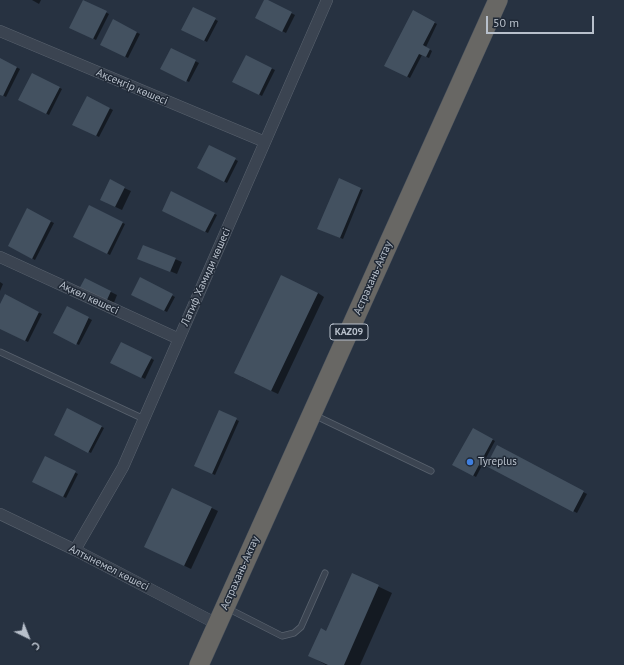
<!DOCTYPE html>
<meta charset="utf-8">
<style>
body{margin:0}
#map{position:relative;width:624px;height:665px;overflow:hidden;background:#273241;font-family:"PT Sans",sans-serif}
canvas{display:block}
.north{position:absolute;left:8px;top:617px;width:40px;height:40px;-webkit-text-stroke:3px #202936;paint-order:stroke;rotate:137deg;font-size:11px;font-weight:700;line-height:16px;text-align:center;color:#b8c0cb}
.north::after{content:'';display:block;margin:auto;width:14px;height:18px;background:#b8c0cb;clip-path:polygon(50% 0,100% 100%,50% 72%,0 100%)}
.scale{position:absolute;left:486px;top:16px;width:108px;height:18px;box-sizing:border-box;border:2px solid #b8c0cb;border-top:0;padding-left:5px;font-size:12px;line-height:14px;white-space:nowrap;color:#b8c0cb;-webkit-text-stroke:3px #202936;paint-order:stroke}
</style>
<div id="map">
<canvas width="624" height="665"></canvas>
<div class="north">С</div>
<div class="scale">50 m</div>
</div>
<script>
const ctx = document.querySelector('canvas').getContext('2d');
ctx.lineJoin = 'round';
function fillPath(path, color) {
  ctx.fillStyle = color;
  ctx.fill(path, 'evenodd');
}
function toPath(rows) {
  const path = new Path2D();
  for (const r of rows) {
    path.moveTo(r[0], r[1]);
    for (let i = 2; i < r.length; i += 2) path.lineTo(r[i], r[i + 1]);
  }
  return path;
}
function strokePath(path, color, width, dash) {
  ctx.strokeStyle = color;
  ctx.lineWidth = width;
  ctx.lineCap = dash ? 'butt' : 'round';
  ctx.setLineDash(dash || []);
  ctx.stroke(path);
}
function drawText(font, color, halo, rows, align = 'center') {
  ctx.font = font + ' "PT Sans",sans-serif';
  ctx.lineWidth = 3;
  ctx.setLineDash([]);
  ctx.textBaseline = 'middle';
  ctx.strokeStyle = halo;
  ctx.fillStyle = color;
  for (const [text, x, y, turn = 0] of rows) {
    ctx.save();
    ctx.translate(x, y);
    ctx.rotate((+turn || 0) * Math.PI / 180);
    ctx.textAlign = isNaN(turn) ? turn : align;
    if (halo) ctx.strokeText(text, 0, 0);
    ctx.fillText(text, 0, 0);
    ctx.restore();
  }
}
const shadow = toPath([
 [32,0,41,0,39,4],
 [265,0,295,15,286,33,256,18],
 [84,1,109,14,96,40,71,27],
 [193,8,218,21,207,42,183,29],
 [413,12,437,24,426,47,432,51,429,58,422,55,410,78,386,65],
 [113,21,140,34,128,58,101,44],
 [171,49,199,63,189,82,161,68],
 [246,56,275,70,262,96,234,82],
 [0,59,20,69,6,97,0,94],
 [33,74,62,89,49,115,20,100],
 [87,97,113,110,99,137,74,124],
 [209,146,238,161,227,183,198,168],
 [124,188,131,191,122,210,107,203],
 [360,189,363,190,343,239,321,230],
 [172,193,217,215,208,233,163,211],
 [90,206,125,224,110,255,75,237],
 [27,210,54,223,35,260,9,246],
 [138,258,175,259,182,262,177,274],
 [85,279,117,295,113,305,87,292],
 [140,279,175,297,167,312,132,295],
 [0,282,3,284,0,291],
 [318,293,324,297,278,394,242,377],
 [5,296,42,314,28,342,0,328,0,306],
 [67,307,92,320,79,345,54,333],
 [121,343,154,360,145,379,112,362],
 [68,410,104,428,91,453,55,435],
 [219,412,239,421,215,475,198,467],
 [473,429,495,441,476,477,454,465],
 [497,446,587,494,577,513,487,465],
 [46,458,78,474,66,498,34,482],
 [172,489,218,511,191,569,152,550],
 [352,574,392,593,360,665,326,665,310,656,327,632]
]);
const building = toPath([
 [83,0,107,11,93,39,69,28],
 [264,0,268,0,292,12,282,32,255,18],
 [193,7,216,18,204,41,181,30],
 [413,10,435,22,423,45,430,49,426,57,419,54,407,77,384,66],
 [113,19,137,32,125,57,100,45],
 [171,48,196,60,186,82,160,69],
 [246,55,272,68,259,95,232,82],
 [0,58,17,67,3,96,0,95],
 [32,73,60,87,46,114,18,100],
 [87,96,110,108,96,136,72,125],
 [209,145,236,158,224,182,197,168],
 [339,178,361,188,340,238,317,229],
 [110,179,125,187,115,207,100,200],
 [171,191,215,213,205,232,162,211],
 [89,205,123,222,107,254,73,237],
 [27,208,51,221,32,259,8,246],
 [143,245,176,258,170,272,137,259],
 [281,275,318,293,271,391,234,373],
 [140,277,173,294,164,311,131,295],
 [85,278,111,291,106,302,79,289],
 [5,294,39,312,25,341,0,329,0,304],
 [67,306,89,317,76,345,53,333],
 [121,342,152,357,141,378,110,363],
 [67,408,102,426,88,453,54,435],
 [219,410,237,418,212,474,194,466],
 [473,428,493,439,473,476,452,465],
 [497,445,584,491,573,512,486,466],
 [45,456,76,471,63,497,32,482],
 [172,488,212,507,184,566,144,547],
 [352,573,379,585,344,665,328,665,308,656,321,628,326,631]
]);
const service = toPath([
 [0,352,144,419],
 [314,415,431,471],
 [227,608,282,636,294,633,301,627,325,573]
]);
const minor = toPath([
 [0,31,265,142],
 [0,257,179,339],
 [0,514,75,550,217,624],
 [75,550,123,467,327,0]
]);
const trunk = toPath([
 [199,665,498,0]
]);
const markers = [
 [470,462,4,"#3f7fe0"]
];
const shields = [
 [349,332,38]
];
const shieldNames = [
 ["KAZ09",349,332]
];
const streetNames = [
 ["Ақсеңгір көшесі",132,87,23],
 ["Латиф Хамиди көшесі",206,277,-66],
 ["Астрахань-Актау",373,278,-66],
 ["Ақкөл көшесі",89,298,25],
 ["Алтынемел көшесі",109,568,27],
 ["Астрахань-Актау",240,573,-66]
];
const poiNames = [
 ["Tyreplus",478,462]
];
fillPath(shadow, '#0007');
fillPath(building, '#435160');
strokePath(service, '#59626e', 7);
strokePath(minor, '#59626e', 12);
strokePath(trunk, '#464f5b', 20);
strokePath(service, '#3b4451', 5.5);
strokePath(minor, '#3b4451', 11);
strokePath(trunk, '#686764', 19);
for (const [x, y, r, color] of markers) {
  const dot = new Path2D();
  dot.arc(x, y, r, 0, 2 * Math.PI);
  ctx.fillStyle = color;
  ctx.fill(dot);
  strokePath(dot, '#202936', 1.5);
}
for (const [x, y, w] of shields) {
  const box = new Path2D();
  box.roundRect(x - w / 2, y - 8, w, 16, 3);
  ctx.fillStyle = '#202936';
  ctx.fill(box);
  strokePath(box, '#b8c0cb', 1);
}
drawText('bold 10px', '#b8c0cb', null, shieldNames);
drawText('11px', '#b8c0cb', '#202936', streetNames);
drawText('11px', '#b8c0cb', '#202936', poiNames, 'left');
</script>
